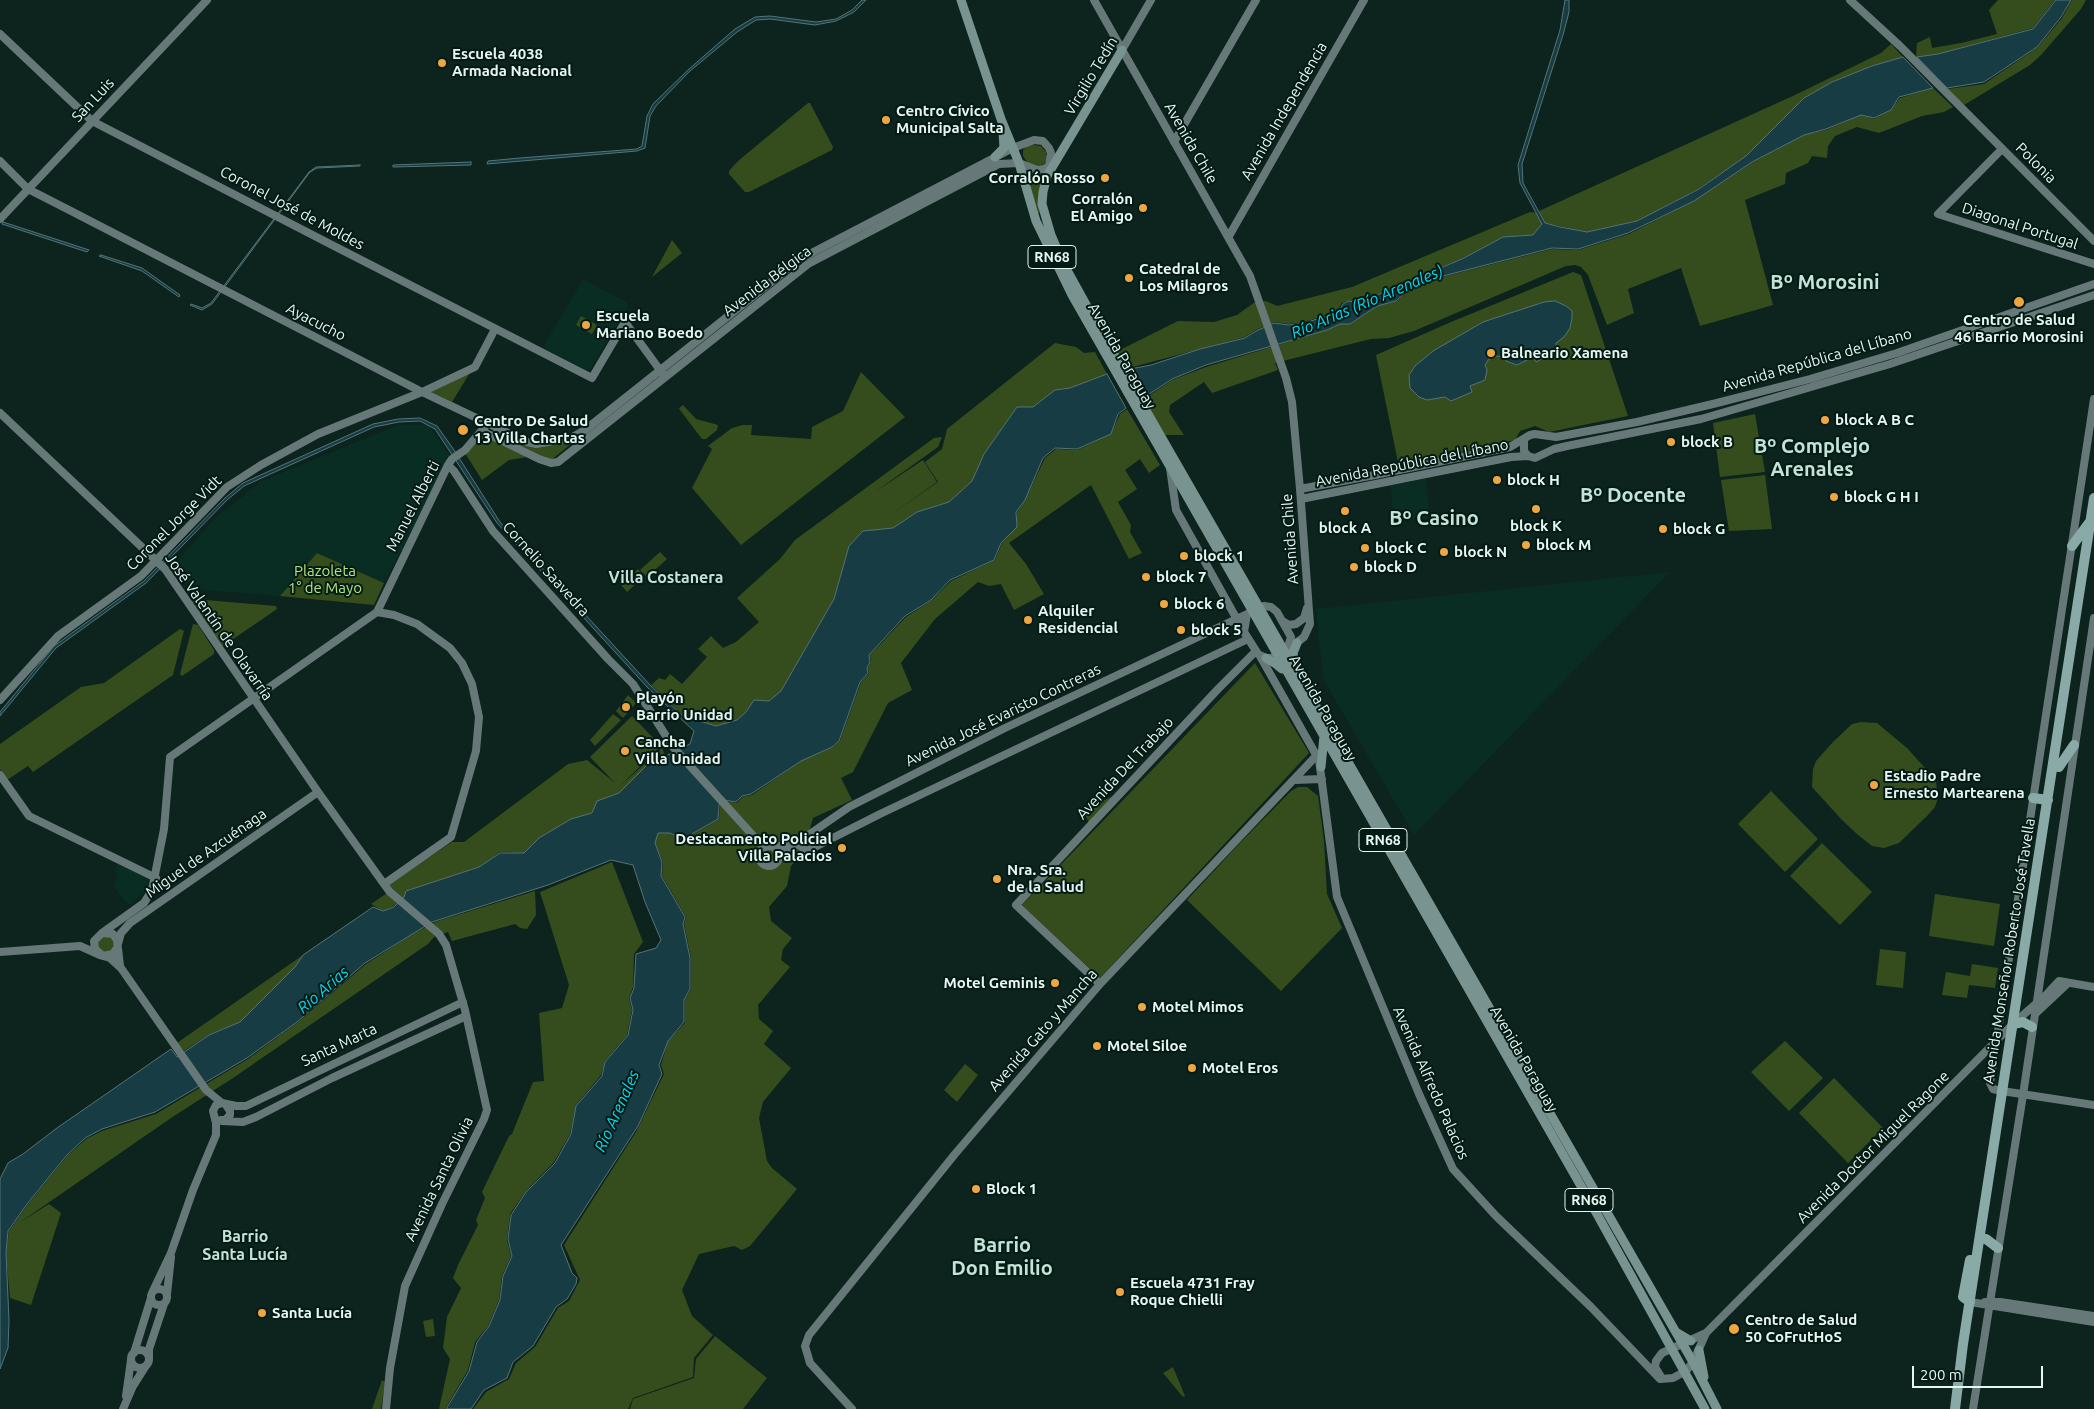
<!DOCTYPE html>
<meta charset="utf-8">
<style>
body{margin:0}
#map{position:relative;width:2094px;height:1409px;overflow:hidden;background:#0c241d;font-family:Ubuntu,sans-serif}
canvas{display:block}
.scale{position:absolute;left:1912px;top:1366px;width:131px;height:22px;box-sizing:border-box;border:2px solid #e7f6f0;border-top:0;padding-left:6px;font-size:15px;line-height:18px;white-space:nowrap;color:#e7f6f0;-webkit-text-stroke:4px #031b14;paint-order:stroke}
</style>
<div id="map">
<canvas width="2094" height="1409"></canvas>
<div class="scale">200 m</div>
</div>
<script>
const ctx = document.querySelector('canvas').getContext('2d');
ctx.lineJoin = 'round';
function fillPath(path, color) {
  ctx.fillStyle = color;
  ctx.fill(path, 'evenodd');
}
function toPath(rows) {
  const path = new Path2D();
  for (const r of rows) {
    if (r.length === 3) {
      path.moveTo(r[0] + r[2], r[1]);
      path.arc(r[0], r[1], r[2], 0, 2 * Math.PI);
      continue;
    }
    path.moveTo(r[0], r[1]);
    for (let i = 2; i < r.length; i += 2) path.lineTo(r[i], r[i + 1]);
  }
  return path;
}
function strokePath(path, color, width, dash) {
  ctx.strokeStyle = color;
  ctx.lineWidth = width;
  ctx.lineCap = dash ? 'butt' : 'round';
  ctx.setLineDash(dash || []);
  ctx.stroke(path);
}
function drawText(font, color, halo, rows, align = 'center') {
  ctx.font = font + ' Ubuntu,sans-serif';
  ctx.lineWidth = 4;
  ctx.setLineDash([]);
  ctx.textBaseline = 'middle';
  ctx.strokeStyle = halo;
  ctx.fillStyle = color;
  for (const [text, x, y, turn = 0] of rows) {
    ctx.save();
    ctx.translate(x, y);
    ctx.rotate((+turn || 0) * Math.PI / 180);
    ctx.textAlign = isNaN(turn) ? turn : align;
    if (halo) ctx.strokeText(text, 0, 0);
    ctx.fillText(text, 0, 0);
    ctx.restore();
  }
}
const built = toPath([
 [584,280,626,302,628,306,591,368,587,370,545,349,544,345,582,281],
 [398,425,428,425,450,456,404,552,400,551,384,583,317,553,280,596,194,589,174,565,215,518,262,481],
 [1426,479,1430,518,1393,520,1391,485],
 [1670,572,1414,835,1323,679,1316,609],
 [119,862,147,876,148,884,143,893,131,904,128,904,113,886,119,874,114,871]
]);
const green = toPath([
 [1998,0,2055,0,2033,28,1938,54,1916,57,1917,43,1930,37,1932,48,1961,43,1997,34,1989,10],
 [2072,0,2086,0,2081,9,2041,55,2030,65,1964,105,1947,89,1984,84,2038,47,2062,18],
 [1891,44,1903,57,1872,66,1832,82,1804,98,1746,156,1698,189,1637,221,1587,232,1545,223,1539,211,1795,95,1881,53],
 [1933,88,1953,107,1944,112,1922,116,1879,133,1857,127,1835,136,1828,146,1827,158,1812,156,1808,163,1786,173,1785,184,1745,200,1773,305,1700,326,1681,268,1628,289,1634,313,1607,325,1588,275,1581,267,1575,265,1566,266,1414,331,1389,338,1371,339,1275,363,1278,370,1212,393,1204,382,1170,405,1169,412,1184,435,1165,435,1143,400,1172,380,1206,367,1327,330,1340,324,1351,324,1377,306,1397,301,1407,292,1434,279,1552,249,1578,250,1629,234,1694,201,1753,162,1804,135,1826,130,1861,115,1874,119,1891,110,1900,98],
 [808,103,810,103,833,147,832,150,749,192,745,192,729,174,729,171,738,161],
 [1034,145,1041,146,1046,152,1047,160,1044,164,1037,166,1028,163,1023,156,1023,150,1027,146],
 [1025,171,1043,175,1039,215],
 [1530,212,1537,213,1542,224,1533,235,1503,237,1463,258,1357,303,1347,301,1342,303,1337,311,1305,322,1289,324,1274,322,1256,330,1245,337,1125,369,1116,352,1178,321,1214,322,1237,315,1255,302,1266,301,1277,306,1352,287],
 [672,240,682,253,652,277],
 [1573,272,1581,275,1628,416,1549,432,1535,426,1520,431,1515,440,1399,467,1376,355,1451,322],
 [581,316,597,325,592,334,576,325],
 [1055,343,1076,347,1084,353,1095,352,1107,374,1070,388,1055,390,1033,407,1017,407,984,454,972,481,949,502,917,512,893,528,863,531,849,546,834,599,781,691,769,701,754,700,746,712,737,720,716,726,683,715,651,685,659,678,665,680,670,674,682,684,707,657,698,649,711,636,723,648,736,642,759,622,737,598,780,559,787,566,780,559,795,540,934,438,942,437,938,447,875,492,923,460,937,482,890,515,938,482,925,462,942,449,947,429],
 [471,371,452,402,429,391],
 [861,372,905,417,741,545,692,488,712,449,708,446,732,428,743,425,752,425,751,435,811,439,812,427,843,411],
 [683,405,696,419,718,425,717,430,706,439,702,439,680,410,679,408],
 [1127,409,1160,465,1149,473,1140,459,1125,470,1137,489,1118,502,1131,525,1130,532,1142,553,1129,559,1091,485,1009,543,1026,564,1044,594,1014,610,1001,584,989,586,978,582,935,619,901,663,912,690,888,703,853,772,841,778,852,800,813,818,804,851,791,866,787,886,769,907,771,921,792,938,783,949,781,960,790,967,758,1005,759,1019,773,1031,764,1044,791,1068,763,1102,759,1118,767,1161,772,1168,797,1189,750,1246,742,1250,734,1246,699,1254,682,1290,692,1316,713,1335,694,1358,693,1377,633,1398,628,1409,473,1409,486,1392,509,1379,516,1363,535,1347,558,1308,569,1301,580,1280,564,1245,636,1132,664,1074,661,1065,668,1041,685,1023,685,1000,691,989,691,958,684,924,686,917,662,876,663,862,655,843,658,833,670,833,683,840,719,819,720,806,725,801,737,803,742,797,752,795,801,761,833,747,840,741,861,682,869,673,868,668,871,661,870,655,906,617,932,600,951,581,995,560,1002,543,1017,527,1017,512,1025,500,1045,458,1056,449,1077,450,1111,434,1120,414],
 [1755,414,1765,472,1720,477,1713,423],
 [493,429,525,443,571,441,572,443,550,461,492,433],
 [489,435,527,457,509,460,482,480,465,453,481,436],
 [1765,475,1772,529,1729,531,1721,480],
 [660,552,667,559,647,577,640,570],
 [317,553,384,583,374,605,280,596],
 [638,569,644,576,627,592,621,585],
 [194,599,276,606,277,609,223,646,191,603],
 [193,624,198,625,214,650,214,654,182,676,180,674],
 [180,629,184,631,173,675,33,772,28,766,7,780,0,769,0,744,81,687,104,683],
 [1255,663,1309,753,1100,978,1022,905],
 [628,695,636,703,623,718,616,711],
 [613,714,621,720,595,746,590,740],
 [632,716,661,746,619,787,662,748,666,757,647,765,619,793,597,801,592,813,571,819,539,838,524,853,500,852,479,867,406,891,404,897,394,906,383,911,371,904,393,889,389,884,452,842,464,842,568,764,587,760,615,783,590,757],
 [1861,722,1877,723,1907,748,1925,768,1936,782,1938,798,1935,807,1927,816,1899,843,1884,848,1872,846,1857,834,1842,820,1812,787,1813,769,1816,761,1833,742,1852,724],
 [1298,787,1307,787,1318,796,1324,841,1327,894,1342,928,1281,991,1187,900,1239,844,1291,791],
 [1771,791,1818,839,1785,872,1738,824],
 [1113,796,1089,823,1083,810],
 [1822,843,1872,892,1840,925,1790,876],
 [612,862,643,942,634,954,633,987,629,998,632,1010,627,1035,605,1061,601,1075,576,1105,570,1134,554,1162,526,1191,510,1214,507,1240,511,1256,502,1276,499,1300,488,1326,475,1342,468,1370,445,1409,439,1409,450,1359,443,1348,447,1317,461,1288,453,1278,458,1265,478,1225,476,1220,485,1198,482,1192,509,1136,512,1134,533,1082,544,1081,539,1013,562,1008,569,985,540,892],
 [535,891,536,915,527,929,520,928,515,924,452,941,448,932,434,937,428,944,233,1078,171,1118,19,1223,49,1204,61,1213,31,1305,10,1298,6,1254,9,1231,28,1204,68,1155,86,1139,102,1131,156,1114,248,1059,298,1022,366,964,413,934,435,922],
 [1935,894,2000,904,1994,946,1929,936],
 [101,935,115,938,114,950,108,953,98,950,97,939],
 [1880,949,1906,952,1903,988,1876,985],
 [303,955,295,967,240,1022,208,1035,184,1051,177,1043],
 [1972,964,1998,968,1995,988,1969,985,1967,998,1942,995,1946,972,1970,976],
 [1785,1041,1823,1078,1789,1111,1751,1072],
 [965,1064,978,1075,957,1102,944,1090],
 [1834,1078,1883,1128,1848,1163,1799,1113],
 [433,1319,435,1336,426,1337,423,1321],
 [715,1336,767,1378,743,1409,630,1409,633,1399,694,1378,696,1359],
 [1173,1367,1185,1396,1183,1397,1163,1373],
 [382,1380,385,1382,381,1409,372,1409]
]);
const water = toPath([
 [862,0,866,0,854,12,836,21,815,25,770,19,756,20,737,32,690,71,656,106,650,116,645,148,637,151,487,164,488,161,520,158,637,149,642,146,647,116,653,104,689,69,735,29,755,17,770,16,816,22,836,19,852,10,862,0],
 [1565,0,1569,0,1569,12,1563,35,1522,164,1523,183,1545,223,1560,227,1587,232,1637,221,1699,189,1746,156,1804,98,1832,82,1872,66,1903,57,1933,88,1899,97,1891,110,1874,118,1861,115,1826,129,1804,135,1752,162,1694,201,1628,233,1578,249,1552,248,1435,278,1406,292,1396,301,1377,306,1350,324,1340,324,1327,330,1206,365,1172,379,1142,399,1125,370,1151,365,1200,349,1245,338,1256,331,1274,323,1289,325,1305,323,1338,312,1343,304,1348,301,1358,303,1464,258,1503,237,1533,235,1542,224,1520,183,1518,165,1560,30,1565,0],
 [2056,0,2071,0,2061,17,2037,47,1984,82,1947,88,1917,57,1938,54,2033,29,2056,0],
 [471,162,471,165,393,167,393,165,471,162],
 [360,165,360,166,317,168,310,172,212,304,202,310,190,305,191,304,202,308,211,303,309,172,316,167,360,165],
 [3,222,89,250,87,252,2,224,3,222],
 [101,255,142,268,180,295,179,297,142,271,99,256,101,255],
 [1555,301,1566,306,1572,311,1572,318,1570,328,1564,337,1556,343,1556,351,1536,362,1533,357,1517,365,1506,361,1504,357,1497,356,1489,359,1485,365,1487,370,1485,380,1470,386,1472,392,1451,401,1445,397,1427,400,1419,397,1410,388,1409,375,1415,366,1433,351,1483,322,1544,302,1555,301],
 [1107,374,1126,408,1118,414,1111,434,1077,449,1055,448,1043,458,1025,500,1016,512,1017,527,1001,543,994,560,950,580,931,600,905,616,869,655,870,662,867,668,868,673,860,682,839,741,832,747,801,761,751,794,742,796,736,802,724,800,719,805,718,819,683,839,670,833,658,833,655,843,662,862,661,876,685,917,683,924,690,958,690,989,684,1000,684,1022,668,1041,659,1065,662,1074,638,1126,561,1245,572,1273,577,1278,576,1284,567,1299,556,1307,533,1346,513,1362,507,1378,484,1390,471,1409,446,1409,469,1371,477,1342,489,1326,500,1300,503,1276,512,1256,508,1239,511,1215,526,1192,555,1163,571,1134,576,1106,602,1076,605,1062,628,1035,633,1010,630,998,634,988,636,954,656,948,661,940,645,902,633,865,611,860,548,885,432,922,365,963,297,1022,247,1058,155,1112,102,1129,85,1138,67,1155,27,1204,8,1231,6,1253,9,1320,8,1348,0,1369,0,1179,8,1163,23,1154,57,1128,171,1049,177,1057,209,1035,240,1022,295,967,303,955,373,907,383,911,394,907,404,897,406,891,479,867,500,853,524,853,539,838,571,819,592,813,597,801,619,793,647,765,690,744,694,731,648,688,497,523,435,429,420,421,399,422,374,427,244,486,227,500,146,583,56,648,0,716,0,712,54,646,144,581,225,498,243,483,373,424,398,419,420,418,437,426,454,450,500,522,651,686,683,716,716,726,737,720,746,712,754,700,769,701,781,691,834,599,849,546,863,531,893,528,917,512,949,502,972,481,984,454,1017,407,1033,407,1055,390,1070,388,1107,374]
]);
const secondary = toPath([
 [1094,0,1250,276,1286,378,1292,402,1300,489,1310,624,1304,637,1287,650],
 [1850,0,1900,46,2094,241],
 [0,34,92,121,332,245,592,378,625,322,665,377],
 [1122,50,1151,0],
 [1174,142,1256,0],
 [2002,149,1938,214,2094,264],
 [0,161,28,189,71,211,422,392,527,442,536,444,571,438,585,430,800,259,1013,148,1034,140,1043,141,1049,148,1051,153,1048,172],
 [0,219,207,0],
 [1229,236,1364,0],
 [2094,399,1990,1083,1993,1089,2002,1091,2094,1105],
 [0,413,165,569,318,792,384,884,390,892,439,934,446,945,465,1010,487,1110,484,1119,442,1204,405,1286,390,1368,386,1409],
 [482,431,539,459,551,463,558,462,808,264,999,164,1019,163,1037,170,1044,169,1051,165],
 [1524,440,1524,451,1528,456,1535,458,1554,449,1567,446,1701,419,1890,364,2094,295],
 [448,465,454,471,493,531,608,659,633,684,673,747,756,839,769,846],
 [1170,468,1176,510,1244,632],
 [1300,489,1375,475,1510,447,1530,435,1535,434,1556,437,1637,422,1717,403,1810,379,1897,353,2094,284],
 [1301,499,1511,457,1528,456],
 [1264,606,1271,607,1277,612,1291,637,1287,650,1271,658,1266,658,1258,654,1244,632,1247,614,1264,606],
 [377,612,394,615,417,624,450,648,462,663,472,684,479,717,476,751,451,837,384,884],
 [1284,622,1289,625,1296,624,1304,618,1307,608],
 [1260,656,1319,760,1337,897,1419,1094,1453,1169,1496,1216,1591,1307,1660,1379,1673,1378,1686,1371,1693,1362,1706,1333],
 [0,700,58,636,141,576,227,487,261,465,318,434,422,392,475,367,495,329],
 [0,775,29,816,156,878],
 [1294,780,1322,779],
 [769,856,10],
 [775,848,807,836,849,807,1005,728,1247,614],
 [778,854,794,845,799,845,807,851,880,814,1248,639],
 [102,933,144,903,152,890,164,829,170,757,377,612,448,465,452,459,465,450,488,423],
 [118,944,121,933,130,923,318,792],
 [117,948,113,954,103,956,95,949,94,941,102,933,113,934,117,940,120,966],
 [0,952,80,946,100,955],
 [103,956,110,958,121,968,206,1090,222,1103],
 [1100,984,1016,905,1218,689,1256,651],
 [2036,1013,2068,983],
 [221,1120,225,1120,230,1115,230,1111,226,1105],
 [222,1121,243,1122,256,1117,332,1078,466,1016],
 [159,1297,8],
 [153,1291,171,1253,193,1190,216,1135,216,1123,213,1111,216,1105,222,1103,236,1106,246,1106,463,1002],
 [167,1294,171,1257],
 [1970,1302,2094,1322],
 [1985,1302,2000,1302,2094,1316],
 [140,1359,9],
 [134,1353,151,1298],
 [149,1358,149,1349,164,1304],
 [1660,1375,1655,1367,1656,1361,1662,1353,1706,1333,2013,1024,2047,994,2059,981,2094,987],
 [126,1396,131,1360],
 [123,1409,133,1386,145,1367],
 [852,1409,810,1363,805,1346,809,1335,955,1154,1100,984,1317,755],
 [1973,1409,2023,1095,2094,618]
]);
const primary = toPath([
 [961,0,1001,119,1019,163,1036,221,1072,295,1597,1214,1705,1409],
 [1122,50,1047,176,1043,192,1042,204,1051,235,1063,263,1106,341,1693,1362,1717,1409],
 [995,157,1004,148,1003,132],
 [1266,658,1276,664,1282,669],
 [1295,666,1293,653,1297,643],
 [1321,767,1324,736],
 [1676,1332,1691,1341],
 [1699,1350,1704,1377]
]);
const highway = toPath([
 [2072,546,2089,523],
 [2059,767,2074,745],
 [2033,798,2048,800],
 [2013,1024,2023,1022,2032,1027],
 [1986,1239,1998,1248],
 [1970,1260,1963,1297,1970,1302],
 [1955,1409,1963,1344,2094,498]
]);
const markers = [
 [442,63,5,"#f0a63f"],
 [886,120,5,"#f0a63f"],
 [1105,178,5,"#f0a63f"],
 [1143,208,5,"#f0a63f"],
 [1129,278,5,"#f0a63f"],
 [2019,302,6,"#f0a63f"],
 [586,325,5,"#f0a63f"],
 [1491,353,5,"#f0a63f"],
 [1825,420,5,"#f0a63f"],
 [463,430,6,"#f0a63f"],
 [1671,442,5,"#f0a63f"],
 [1497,480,5,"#f0a63f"],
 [1834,497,5,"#f0a63f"],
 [1536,509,5,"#f0a63f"],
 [1345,511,5,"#f0a63f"],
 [1663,529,5,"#f0a63f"],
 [1526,545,5,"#f0a63f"],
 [1365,548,5,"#f0a63f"],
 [1444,552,5,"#f0a63f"],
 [1184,556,5,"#f0a63f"],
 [1354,567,5,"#f0a63f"],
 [1146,577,5,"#f0a63f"],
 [1164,604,5,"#f0a63f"],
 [1028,620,5,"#f0a63f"],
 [1181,630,5,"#f0a63f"],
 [626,707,5,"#f0a63f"],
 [625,751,5,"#f0a63f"],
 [1874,785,5,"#f0a63f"],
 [842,848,5,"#f0a63f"],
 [997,879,5,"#f0a63f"],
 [1055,983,5,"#f0a63f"],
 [1142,1007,5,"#f0a63f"],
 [1097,1046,5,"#f0a63f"],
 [1192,1068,5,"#f0a63f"],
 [976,1189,5,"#f0a63f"],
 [1120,1292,5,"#f0a63f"],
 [262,1313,5,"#f0a63f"],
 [1734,1329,6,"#f0a63f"]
];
const shields = [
 [1052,257,48],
 [1383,840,48],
 [1589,1200,48]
];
const shieldNames = [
 ["RN68",1052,257],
 ["RN68",1383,840],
 ["RN68",1589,1200]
];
const poiNames = [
 ["Escuela 4038",452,54],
 ["Armada Nacional",452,71],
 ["Centro Cívico",896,111],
 ["Municipal Salta",896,128],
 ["Corralón Rosso",1095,178,"right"],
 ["Corralón",1133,199,"right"],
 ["El Amigo",1133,216,"right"],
 ["Catedral de",1139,269],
 ["Los Milagros",1139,286],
 ["Escuela",596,316],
 ["Mariano Boedo",596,333],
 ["Centro de Salud",2019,320,"center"],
 ["46 Barrio Morosini",2019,337,"center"],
 ["Balneario Xamena",1501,353],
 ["block A B C",1835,420],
 ["Centro De Salud",474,421],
 ["13 Villa Chartas",474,438],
 ["block B",1681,442],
 ["block H",1507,480],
 ["block G H I",1844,497],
 ["block K",1536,526,"center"],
 ["block A",1345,528,"center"],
 ["block G",1673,529],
 ["block M",1536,545],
 ["block C",1375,548],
 ["block N",1454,552],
 ["block 1",1194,556],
 ["block D",1364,567],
 ["block 7",1156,577],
 ["block 6",1174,604],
 ["Alquiler",1038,611],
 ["Residencial",1038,628],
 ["block 5",1191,630],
 ["Playón",636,698],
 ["Barrio Unidad",636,715],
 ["Cancha",635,742],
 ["Villa Unidad",635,759],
 ["Estadio Padre",1884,776],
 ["Ernesto Martearena",1884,793],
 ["Destacamento Policial",832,839,"right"],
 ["Villa Palacios",832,856,"right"],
 ["Nra. Sra.",1007,870],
 ["de la Salud",1007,887],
 ["Motel Geminis",1045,983,"right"],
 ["Motel Mimos",1152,1007],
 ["Motel Siloe",1107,1046],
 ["Motel Eros",1202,1068],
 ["Block 1",986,1189],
 ["Escuela 4731 Fray",1130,1283],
 ["Roque Chielli",1130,1300],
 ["Santa Lucía",272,1313],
 ["Centro de Salud",1745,1320],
 ["50 CoFrutHoS",1745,1337]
];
const streetNames = [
 ["Virgilio Tedín",1091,76,-59],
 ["San Luis",93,100,-47],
 ["Avenida Independencia",1284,111,-60],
 ["Avenida Chile",1191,143,60],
 ["Polonia",2036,163,45],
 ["Coronel José de Moldes",292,208,28],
 ["Diagonal Portugal",2020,226,18],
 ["Avenida Bélgica",767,281,-37],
 ["Ayacucho",316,322,27],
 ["Avenida Paraguay",1122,356,60],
 ["Avenida República del Líbano",1817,360,-16],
 ["Avenida República del Líbano",1412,463,-11],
 ["Manuel Alberti",413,506,-63],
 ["Coronel Jorge Vidt",174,523,-45],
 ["Avenida Chile",1290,539,-94],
 ["Cornelio Saavedra",546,569,48],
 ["José Valentín de Olavarría",219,627,55],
 ["Avenida Paraguay",1323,708,60],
 ["Avenida José Evaristo Contreras",1003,715,-26],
 ["Avenida Del Trabajo",1125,768,-47],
 ["Miguel de Azcuénaga",206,853,-35],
 ["Avenida Monseñor Roberto José Tavella",2009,951,-81],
 ["Avenida Gato y Mancha",1043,1030,-49],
 ["Santa Marta",339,1045,-25],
 ["Avenida Paraguay",1524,1059,60],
 ["Avenida Alfredo Palacios",1431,1083,66],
 ["Avenida Doctor Miguel Ragone",1873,1147,-45],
 ["Avenida Santa Olivia",439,1179,-64]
];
const parkNames = [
 ["Plazoleta",325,571],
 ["1° de Mayo",325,588]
];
const waterNames = [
 ["Río Arias (Río Arenales)",1367,302,-23],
 ["Río Arias",323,990,-41],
 ["Río Arenales",617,1111,-66]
];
const neighbourhoodNames = [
 ["Villa Costanera",666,578],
 ["Barrio",245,1237],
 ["Santa Lucía",245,1255]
];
const districtNames = [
 ["Bº Morosini",1825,282],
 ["Bº Complejo",1812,446],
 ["Arenales",1812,469],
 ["Bº Docente",1633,495],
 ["Bº Casino",1434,518],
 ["Barrio",1002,1245],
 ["Don Emilio",1002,1268]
];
fillPath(built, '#0a2d23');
fillPath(green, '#354d1c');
fillPath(water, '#173c43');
strokePath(water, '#557477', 1);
strokePath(secondary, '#667978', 8);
strokePath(primary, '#799391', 9);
strokePath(highway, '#8aaaa7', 10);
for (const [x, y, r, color] of markers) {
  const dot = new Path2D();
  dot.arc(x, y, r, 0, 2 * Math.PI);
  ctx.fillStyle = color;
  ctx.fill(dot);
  strokePath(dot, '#031b14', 2);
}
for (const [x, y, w] of shields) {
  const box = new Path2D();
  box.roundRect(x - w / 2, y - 11.5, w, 23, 4);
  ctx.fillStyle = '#031b14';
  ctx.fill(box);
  strokePath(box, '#e7f6f0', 1);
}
drawText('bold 14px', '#e7f6f0', null, shieldNames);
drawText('bold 15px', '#e7f6f0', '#031b14', poiNames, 'left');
drawText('15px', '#e7f6f0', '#031b14', streetNames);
drawText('15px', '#b2e581', '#031b14', parkNames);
drawText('italic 16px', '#0cd8f2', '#031b14', waterNames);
drawText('bold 16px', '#c5e2d7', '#031b14', neighbourhoodNames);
drawText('bold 20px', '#c5e2d7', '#031b14', districtNames);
</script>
